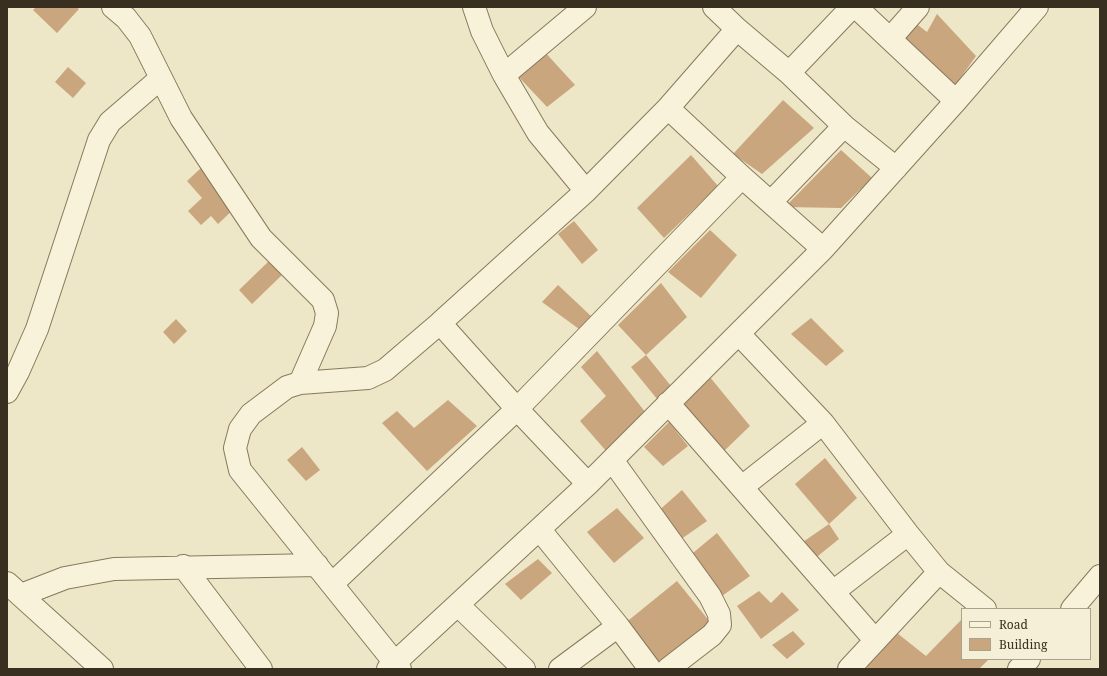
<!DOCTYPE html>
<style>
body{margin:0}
#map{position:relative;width:1107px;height:676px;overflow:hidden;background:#ede6c7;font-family:"Noto Serif",serif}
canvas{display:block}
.frame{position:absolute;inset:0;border:8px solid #392f20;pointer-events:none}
.legend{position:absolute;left:961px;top:608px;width:130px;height:52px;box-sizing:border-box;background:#f4efd6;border:1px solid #a9a28d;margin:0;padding:5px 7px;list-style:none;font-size:12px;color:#392f20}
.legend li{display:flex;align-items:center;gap:8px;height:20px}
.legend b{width:20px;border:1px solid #a9a28d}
</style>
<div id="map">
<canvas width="1107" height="676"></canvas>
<div class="frame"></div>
<ul class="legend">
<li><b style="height:5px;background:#f8f2da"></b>Road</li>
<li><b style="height:11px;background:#c9a67e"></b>Building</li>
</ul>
</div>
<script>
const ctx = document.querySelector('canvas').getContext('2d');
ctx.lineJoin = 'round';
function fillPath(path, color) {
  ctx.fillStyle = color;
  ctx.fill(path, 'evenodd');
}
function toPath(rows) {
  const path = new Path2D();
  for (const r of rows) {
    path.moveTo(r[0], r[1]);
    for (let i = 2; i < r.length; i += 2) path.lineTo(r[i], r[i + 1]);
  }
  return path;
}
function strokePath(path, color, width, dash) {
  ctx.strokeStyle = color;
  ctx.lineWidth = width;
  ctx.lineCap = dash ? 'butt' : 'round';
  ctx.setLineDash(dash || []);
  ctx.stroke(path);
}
const building = toPath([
 [36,7,76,7,79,9,57,33,33,10],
 [937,14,976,56,954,87,901,35,914,22,927,32],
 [543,50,575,85,547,107,516,74],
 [68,67,86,83,73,98,55,82],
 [783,100,814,128,762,174,733,154],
 [841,150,872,178,841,208,785,207],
 [691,155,718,186,664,238,637,208],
 [201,168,236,207,218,224,211,216,201,225,188,211,202,198,187,181],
 [574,221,598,250,582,264,558,234],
 [710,230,737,255,701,298,668,272],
 [269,261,282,275,252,304,239,290],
 [661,283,687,317,646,355,618,325],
 [558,285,591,316,579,329,542,302],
 [811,318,844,351,826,366,791,334],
 [176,319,187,331,174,344,163,332],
 [597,351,646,413,607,452,580,421,606,396,581,367],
 [646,355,671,386,657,399,631,367],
 [709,376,750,426,723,452,681,402],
 [448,400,477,426,427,471,382,423,397,411,414,428],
 [669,422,688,446,663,466,644,447],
 [302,447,320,470,306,481,287,460],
 [825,458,857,498,829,524,839,539,813,560,800,544,829,524,795,484],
 [682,490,707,521,677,542,656,513],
 [617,508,644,538,614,563,587,532],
 [717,533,750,576,722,596,688,557],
 [538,559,552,573,521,600,505,584],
 [677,581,710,622,658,665,624,624],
 [759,591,771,603,782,592,799,610,761,639,737,606],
 [962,619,962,659,989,659,979,669,869,669,862,663,897,633,926,656],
 [793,631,805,644,787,659,772,645]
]);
const minor = toPath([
 [113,7,126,18,140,36,181,118,261,238,323,300,327,313,325,326,300,383],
 [474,7,482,31,504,75,538,133,586,191],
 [714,7,737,29,789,73,844,126,896,168],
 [856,7,956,101],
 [890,39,918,7],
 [789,73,852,7],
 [504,75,585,7],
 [668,108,742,177,823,249],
 [771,202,844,126],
 [440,323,517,409,588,484],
 [739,334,823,423,908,534,939,572,985,609],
 [7,392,18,372,37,329,99,140,110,122,161,78],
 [668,403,875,640],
 [612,460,710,596,719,614,720,625,712,635,668,669],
 [742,487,823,423],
 [540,530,618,626,650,669],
 [183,566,261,669],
 [7,583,102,669],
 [332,584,517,409,742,177],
 [833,592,908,534],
 [21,595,65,578,114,569,317,565],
 [458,605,524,669],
 [1072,609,1100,576],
 [388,669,588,484,823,249,956,101,1037,7],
 [400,669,240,470,235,448,240,429,251,414,287,387,300,383,368,378,385,370,440,323,586,191,668,108,737,29],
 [560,669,618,626],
 [849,669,939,572],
 [1019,669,1029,659]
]);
fillPath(building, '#c9a67e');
strokePath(minor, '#88795d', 24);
strokePath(minor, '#f8f2da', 22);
</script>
